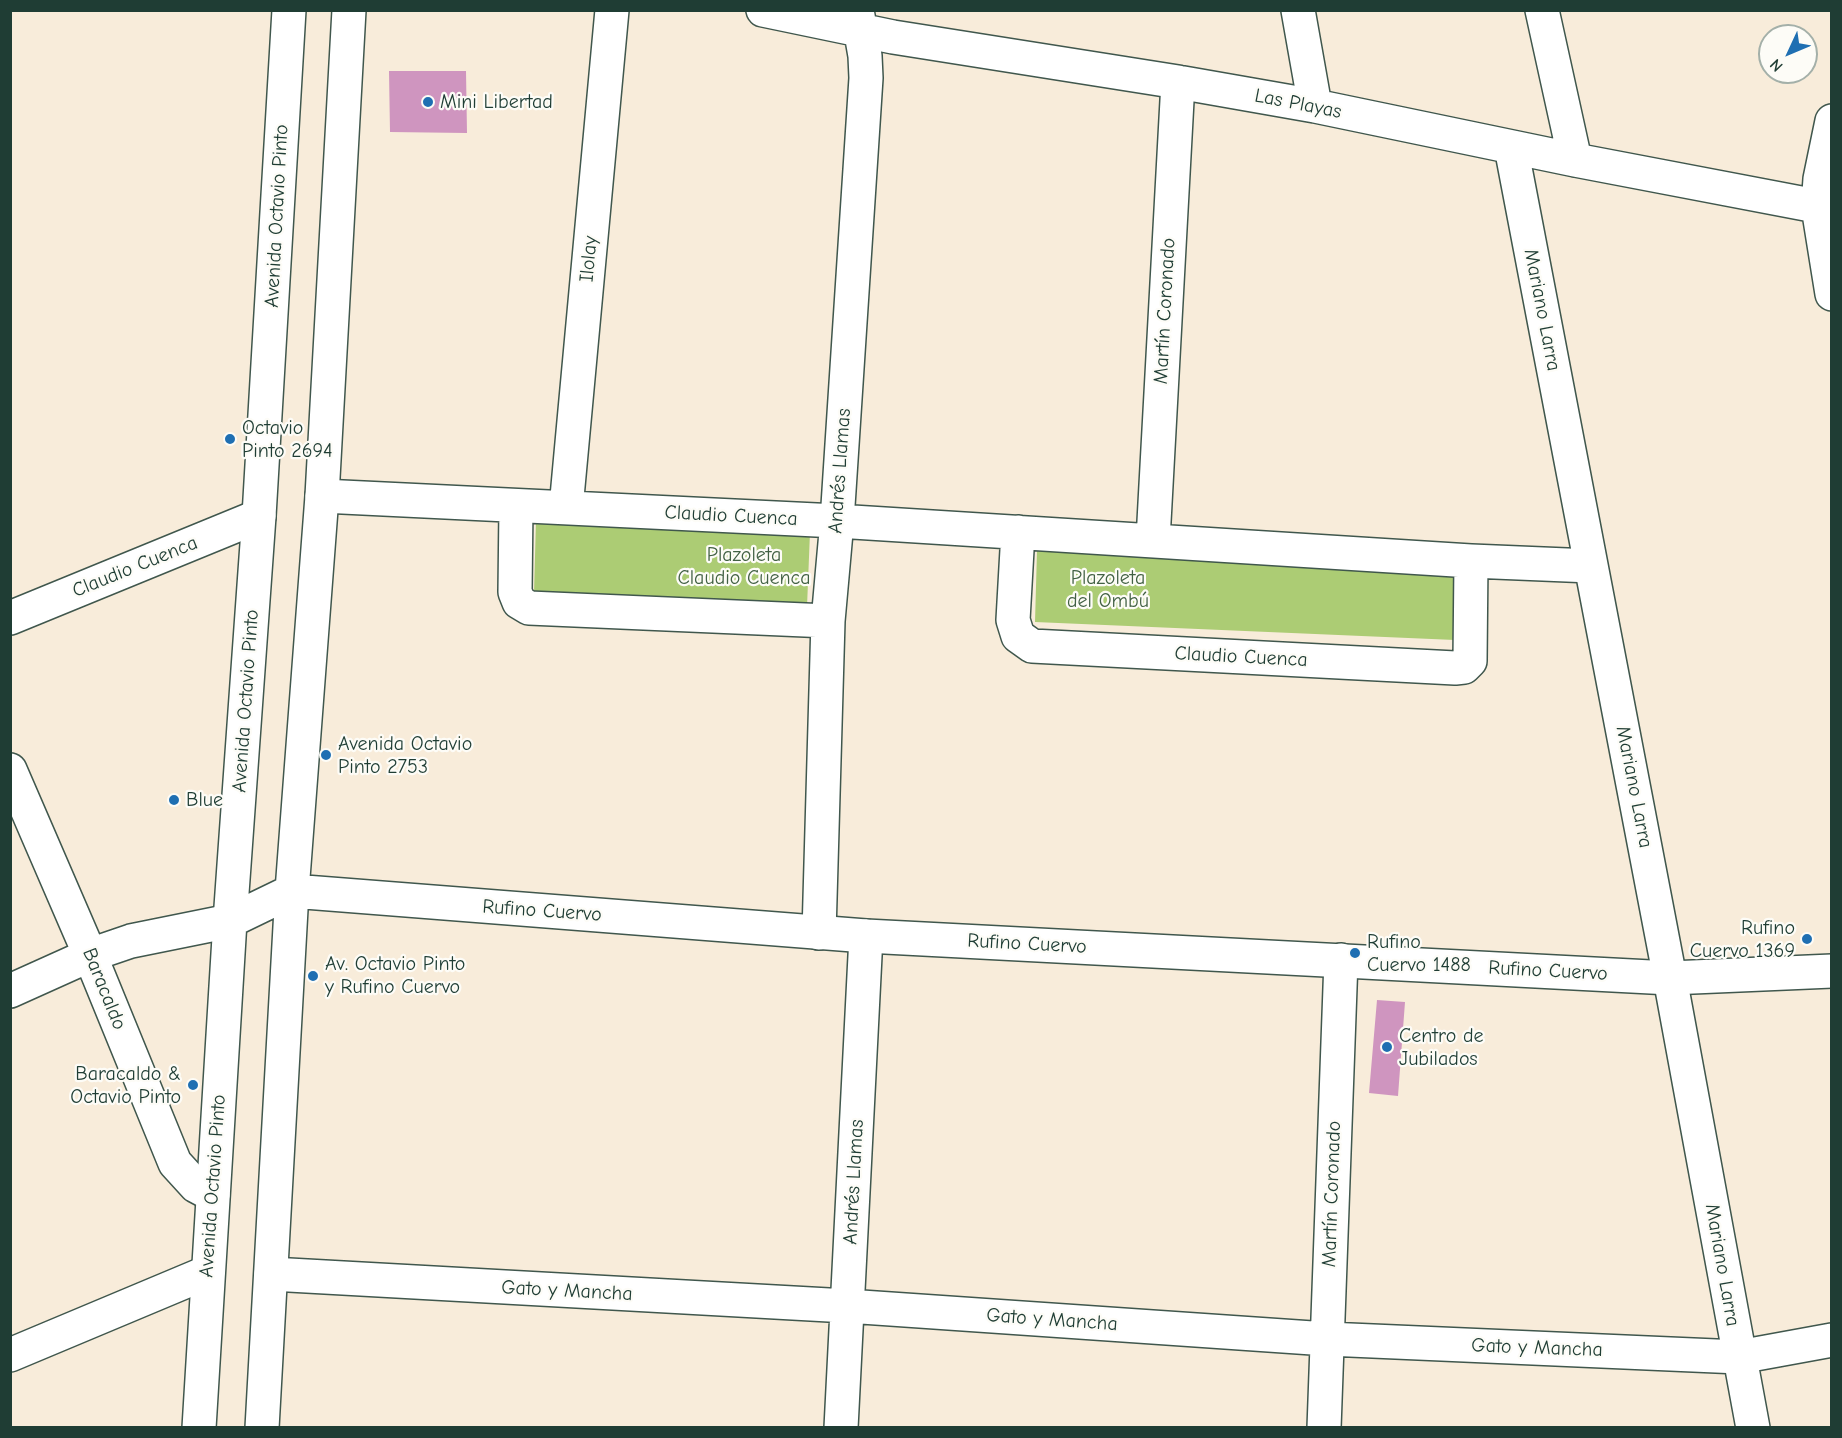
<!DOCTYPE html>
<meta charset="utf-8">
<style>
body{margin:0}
#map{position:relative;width:1842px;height:1438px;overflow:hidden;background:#f8ecda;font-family:"Comic Neue",sans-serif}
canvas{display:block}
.frame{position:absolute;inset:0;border:12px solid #1f3d34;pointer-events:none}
.north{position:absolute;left:1758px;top:24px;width:60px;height:60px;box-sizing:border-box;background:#fdfcf7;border:2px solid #a4b0a9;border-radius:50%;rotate:226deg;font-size:16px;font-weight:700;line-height:24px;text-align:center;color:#1f3d34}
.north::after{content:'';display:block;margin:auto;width:21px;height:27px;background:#1f6fb2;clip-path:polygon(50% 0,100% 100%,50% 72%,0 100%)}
</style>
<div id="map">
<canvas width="1842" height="1438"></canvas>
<div class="frame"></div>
<div class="north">N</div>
</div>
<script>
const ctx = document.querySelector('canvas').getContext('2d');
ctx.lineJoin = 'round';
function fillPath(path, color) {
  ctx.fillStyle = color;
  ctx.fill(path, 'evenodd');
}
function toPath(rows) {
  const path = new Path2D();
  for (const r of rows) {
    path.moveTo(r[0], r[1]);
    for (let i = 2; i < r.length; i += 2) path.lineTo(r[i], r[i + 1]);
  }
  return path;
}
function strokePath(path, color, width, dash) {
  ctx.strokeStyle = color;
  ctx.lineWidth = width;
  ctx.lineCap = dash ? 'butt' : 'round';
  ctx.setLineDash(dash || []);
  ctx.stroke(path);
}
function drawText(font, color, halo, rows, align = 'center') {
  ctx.font = font + ' "Comic Neue",sans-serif';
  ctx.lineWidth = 4.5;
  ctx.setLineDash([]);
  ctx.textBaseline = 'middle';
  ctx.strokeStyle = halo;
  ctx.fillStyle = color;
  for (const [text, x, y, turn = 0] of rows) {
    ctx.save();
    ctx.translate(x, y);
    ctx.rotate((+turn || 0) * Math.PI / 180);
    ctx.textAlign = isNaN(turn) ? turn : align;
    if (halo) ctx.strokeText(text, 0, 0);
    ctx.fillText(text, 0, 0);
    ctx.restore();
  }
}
const green = toPath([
 [536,520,810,532,807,607,534,593],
 [1037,551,1457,569,1455,640,1035,622]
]);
const building = toPath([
 [389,71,466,71,467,133,390,132],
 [1377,1000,1405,1002,1398,1096,1369,1093]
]);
const minor = toPath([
 [763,10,893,37,1178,82,1315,106,1575,160,1832,209],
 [1298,10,1315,106],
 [1542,10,1575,160],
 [1832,121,1820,179,1818,207,1832,294],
 [1511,147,1670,978,1753,1428],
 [322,496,837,521,1471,561,1591,566],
 [516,506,515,592,519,602,529,608,828,621],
 [566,508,612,10],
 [1018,532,1013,620,1018,636,1032,646,1455,668,1464,667,1470,661,1471,561],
 [1153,540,1178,82],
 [10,618,259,516],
 [10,770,90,955,175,1163,196,1186,213,1195],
 [819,933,828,621,837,521,866,78,865,56,857,10],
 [10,991,90,955,131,941,230,921],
 [271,1274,847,1306,1327,1339,1739,1357,1832,1340],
 [10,1355,208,1272],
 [841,1428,866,936],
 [1324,1428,1341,960]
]);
const major = toPath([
 [230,921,292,891,866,936,1670,978,1832,971],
 [199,1428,230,921,259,516,289,10],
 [262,1428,292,891,322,496,349,10]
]);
const markers = [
 [428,102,6,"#1f6fb2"],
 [230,439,6,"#1f6fb2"],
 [326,755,6,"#1f6fb2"],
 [174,800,6,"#1f6fb2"],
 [1807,939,6,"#1f6fb2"],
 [1355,953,6,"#1f6fb2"],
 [313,976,6,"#1f6fb2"],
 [1387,1047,6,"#1f6fb2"],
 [193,1085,6,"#1f6fb2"]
];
const poiNames = [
 ["Mini Libertad",440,102],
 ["Octavio",242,428],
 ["Pinto 2694",242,451],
 ["Avenida Octavio",338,744],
 ["Pinto 2753",338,767],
 ["Blue",186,800],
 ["Rufino",1795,928,"right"],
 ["Cuervo 1369",1795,951,"right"],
 ["Rufino",1367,942],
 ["Cuervo 1488",1367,965],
 ["Av. Octavio Pinto",325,964],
 ["y Rufino Cuervo",325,987],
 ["Centro de",1399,1036],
 ["Jubilados",1399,1059],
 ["Baracaldo &",181,1074,"right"],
 ["Octavio Pinto",181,1097,"right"]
];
const streetNames = [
 ["Las Playas",1298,104,11],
 ["Avenida Octavio Pinto",277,216,-87],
 ["Ilolay",589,259,-85],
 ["Mariano Larra",1542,310,79],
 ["Martín Coronado",1165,311,-87],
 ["Andrés Llamas",840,471,-86],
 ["Claudio Cuenca",731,516,3],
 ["Claudio Cuenca",135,567,-22],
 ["Claudio Cuenca",1241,657,3],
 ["Avenida Octavio Pinto",246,701,-86],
 ["Mariano Larra",1634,787,79],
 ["Rufino Cuervo",542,911,4],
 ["Rufino Cuervo",1027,944,3],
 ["Rufino Cuervo",1548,971,3],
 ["Baracaldo",104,989,68],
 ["Andrés Llamas",854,1182,-87],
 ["Avenida Octavio Pinto",213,1186,-86],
 ["Martín Coronado",1332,1194,-88],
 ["Mariano Larra",1722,1265,80],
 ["Gato y Mancha",567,1291,3],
 ["Gato y Mancha",1052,1320,4],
 ["Gato y Mancha",1537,1348,2]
];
const parkNames = [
 ["Plazoleta",744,555],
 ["Claudio Cuenca",744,578],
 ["Plazoleta",1108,578],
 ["del Ombú",1108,601]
];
fillPath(green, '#accc74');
fillPath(building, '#cf95bf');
strokePath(minor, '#40574d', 36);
strokePath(major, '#40574d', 36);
strokePath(minor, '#fff', 33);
strokePath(major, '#fff', 33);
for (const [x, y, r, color] of markers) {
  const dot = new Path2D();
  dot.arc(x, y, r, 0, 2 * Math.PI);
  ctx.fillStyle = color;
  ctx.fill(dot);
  strokePath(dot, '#fdfcf7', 2);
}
drawText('20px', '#1f3d34', '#fdfcf7', poiNames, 'left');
drawText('20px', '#1f3d34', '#fdfcf7', streetNames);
drawText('20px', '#426144', '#fdfcf7', parkNames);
</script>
